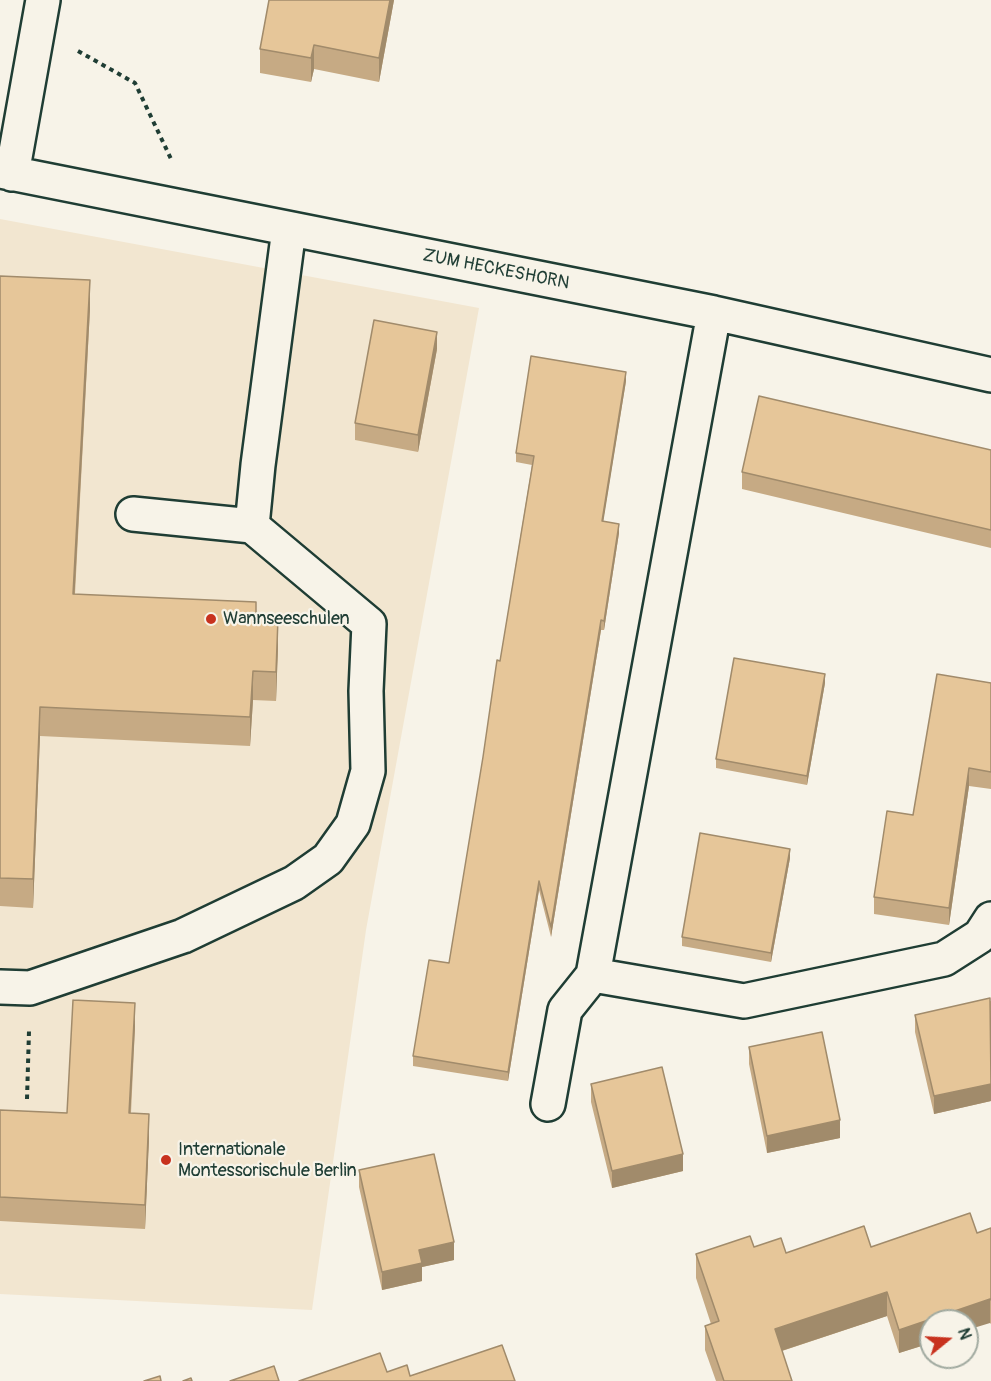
<!DOCTYPE html>
<style>
body{margin:0}
#map{position:relative;width:991px;height:1381px;overflow:hidden;background:#f7f3e8;font-family:Pangolin,sans-serif}
canvas{display:block}
.north{position:absolute;left:919px;top:1309px;width:60px;height:60px;box-sizing:border-box;background:#f7f3e8;border:2px solid #a1aaa0;border-radius:50%;rotate:72deg;font-size:16px;font-weight:700;line-height:24px;text-align:center;color:#1f3d34}
.north::after{content:'';display:block;margin:auto;width:21px;height:27px;background:#c8321e;clip-path:polygon(50% 0,100% 100%,50% 72%,0 100%)}
</style>
<div id="map">
<canvas width="991" height="1381"></canvas>
<div class="north">N</div>
</div>
<script>
const ctx = document.querySelector('canvas').getContext('2d');
ctx.lineJoin = 'round';
function fillPath(path, color) {
  ctx.fillStyle = color;
  ctx.fill(path, 'evenodd');
}
function toPath(rows) {
  const path = new Path2D();
  for (const r of rows) {
    path.moveTo(r[0], r[1]);
    for (let i = 2; i < r.length; i += 2) path.lineTo(r[i], r[i + 1]);
  }
  return path;
}
function strokePath(path, color, width, dash) {
  ctx.strokeStyle = color;
  ctx.lineWidth = width;
  ctx.lineCap = dash ? 'butt' : 'round';
  ctx.setLineDash(dash || []);
  ctx.stroke(path);
}
function drawText(font, color, halo, rows, align = 'center') {
  ctx.font = font + ' Pangolin,sans-serif';
  ctx.lineWidth = 4.5;
  ctx.setLineDash([]);
  ctx.textBaseline = 'middle';
  ctx.strokeStyle = halo;
  ctx.fillStyle = color;
  for (const [text, x, y, turn = 0] of rows) {
    ctx.save();
    ctx.translate(x, y);
    ctx.rotate((+turn || 0) * Math.PI / 180);
    ctx.textAlign = isNaN(turn) ? turn : align;
    if (halo) ctx.strokeText(text, 0, 0);
    ctx.fillText(text, 0, 0);
    ctx.restore();
  }
}
const built = toPath([
 [0,219,479,308,366,930,312,1310,0,1294]
]);
const path = toPath([
 [78,51,135,83,172,161],
 [27,1099,29,1031]
]);
const minor = toPath([
 [0,171,714,313,991,375],
 [12,174,43,0],
 [133,514,252,526,258,465,289,229],
 [593,975,744,1001,944,959,980,936,991,919],
 [0,987,30,988,183,936,294,883,328,859,353,824,368,771,366,691,369,624,252,526],
 [548,1104,565,1010,593,975,714,313]
]);
const wall = toPath([
 [269,0,394,0,379,82,314,69,311,82,260,73,260,49],
 [0,276,90,309,75,594,256,617,278,646,276,701,253,700,250,746,40,736,33,908,0,906],
 [437,349,418,452,355,440,355,423],
 [626,381,603,521,619,533,604,630,601,630,551,937,539,890,508,1081,413,1066,413,1056,449,963,500,661,532,465,516,462,516,453],
 [991,450,991,548,742,489,742,472],
 [825,683,807,785,716,768,716,759],
 [991,683,991,789,969,786,949,925,874,914,874,897,913,815],
 [790,858,771,962,682,946,682,937],
 [991,1001,991,1101,934,1114,915,1032,915,1015],
 [135,1027,131,1113,149,1138,145,1229,0,1221,0,1110,67,1113],
 [749,1047,840,1138,767,1153,749,1064],
 [591,1084,683,1171,612,1188,591,1102],
 [359,1170,454,1260,422,1267,422,1281,382,1290,359,1187],
 [991,1228,991,1324,990,1323,931,1321,931,1343,899,1353,887,1316,782,1351,792,1381,716,1381,705,1350,705,1326,711,1324,696,1278,696,1254,754,1247,786,1253,871,1247,977,1233]
]);
const shadedWall = toPath([
 [390,0,394,0,379,82,379,58],
 [314,45,314,69,311,82,311,58],
 [90,280,90,309,73,622,73,594],
 [437,332,437,349,418,452,418,435],
 [626,372,626,381,602,530,602,521],
 [619,524,619,533,604,630,604,621],
 [278,618,278,646,276,701,276,672],
 [601,620,601,630,551,937,551,927],
 [253,671,253,700,250,746,250,717],
 [825,674,825,683,807,785,807,776],
 [40,707,40,736,33,908,33,879],
 [969,768,969,786,949,925,949,908],
 [790,849,790,858,771,962,771,953],
 [539,881,539,890,508,1081,508,1072],
 [135,1003,135,1027,129,1137,129,1113],
 [991,1084,991,1101,934,1114,934,1096],
 [149,1114,149,1138,145,1229,145,1205],
 [840,1120,840,1138,767,1153,767,1136],
 [683,1154,683,1171,612,1188,612,1171],
 [454,1242,454,1260,422,1267,422,1281,382,1290,382,1272,419,1250],
 [887,1292,887,1316,775,1353,775,1329],
 [990,1299,990,1323,967,1330,967,1321,931,1321,931,1343,899,1353,899,1330]
]);
const building = toPath([
 [269,0,390,0,379,58,314,45,311,58,260,49,269,0],
 [0,276,90,280,73,594,256,602,256,617,278,618,276,672,253,671,250,717,40,707,33,879,0,878,0,276],
 [374,320,437,332,418,435,355,423,374,320],
 [531,356,626,372,602,521,619,524,604,621,601,620,551,927,539,881,508,1072,413,1056,429,960,449,963,483,757,497,660,500,661,534,456,516,453,531,356],
 [759,396,991,450,991,530,742,472,759,396],
 [734,658,825,674,807,776,716,759,734,658],
 [937,674,991,683,991,772,969,768,949,908,874,897,887,811,913,815,937,674],
 [700,833,790,849,771,953,682,937,700,833],
 [990,998,991,1084,934,1096,915,1015,990,998],
 [73,1000,135,1003,129,1113,149,1114,145,1205,0,1197,0,1110,67,1113,73,1000],
 [822,1032,840,1120,767,1136,749,1047,822,1032],
 [662,1067,683,1154,612,1171,591,1084,662,1067],
 [434,1154,454,1242,419,1250,422,1263,382,1272,359,1170,434,1154],
 [970,1213,977,1233,991,1228,991,1300,990,1299,899,1330,887,1292,775,1329,792,1381,724,1381,705,1326,719,1321,696,1254,750,1236,754,1247,781,1238,786,1253,864,1226,871,1247,970,1213],
 [502,1345,515,1381,299,1381,380,1353,387,1372,407,1365,410,1376,502,1345],
 [274,1366,279,1381,230,1381,274,1366],
 [160,1376,161,1381,144,1381,160,1376],
 [191,1378,192,1381,183,1381,191,1378]
]);
const markers = [
 [211,619,6,"#c8321e"],
 [166,1160,6,"#c8321e"]
];
const streetNames = [
 ["ZUM HECKESHORN",496,270,11]
];
const poiNames = [
 ["Wannseeschulen",223,619],
 ["Internationale",178,1150],
 ["Montessorischule Berlin",178,1171]
];
fillPath(built, '#f2e6d0');
strokePath(minor, '#1f3d34', 38);
strokePath(path, '#1f3d34', 4, [4.5, 4.5]);
strokePath(minor, '#f7f3e8', 33);
fillPath(wall, '#c6aa84');
fillPath(shadedWall, '#a18b6b');
fillPath(building, '#e6c699');
strokePath(building, '#a18b6b', 1.5);
for (const [x, y, r, color] of markers) {
  const dot = new Path2D();
  dot.arc(x, y, r, 0, 2 * Math.PI);
  ctx.fillStyle = color;
  ctx.fill(dot);
  strokePath(dot, '#f7f3e8', 2);
}
drawText('18px', '#1f3d34', '#f7f3e8', streetNames);
drawText('18px', '#1f3d34', '#f7f3e8', poiNames, 'left');
</script>
